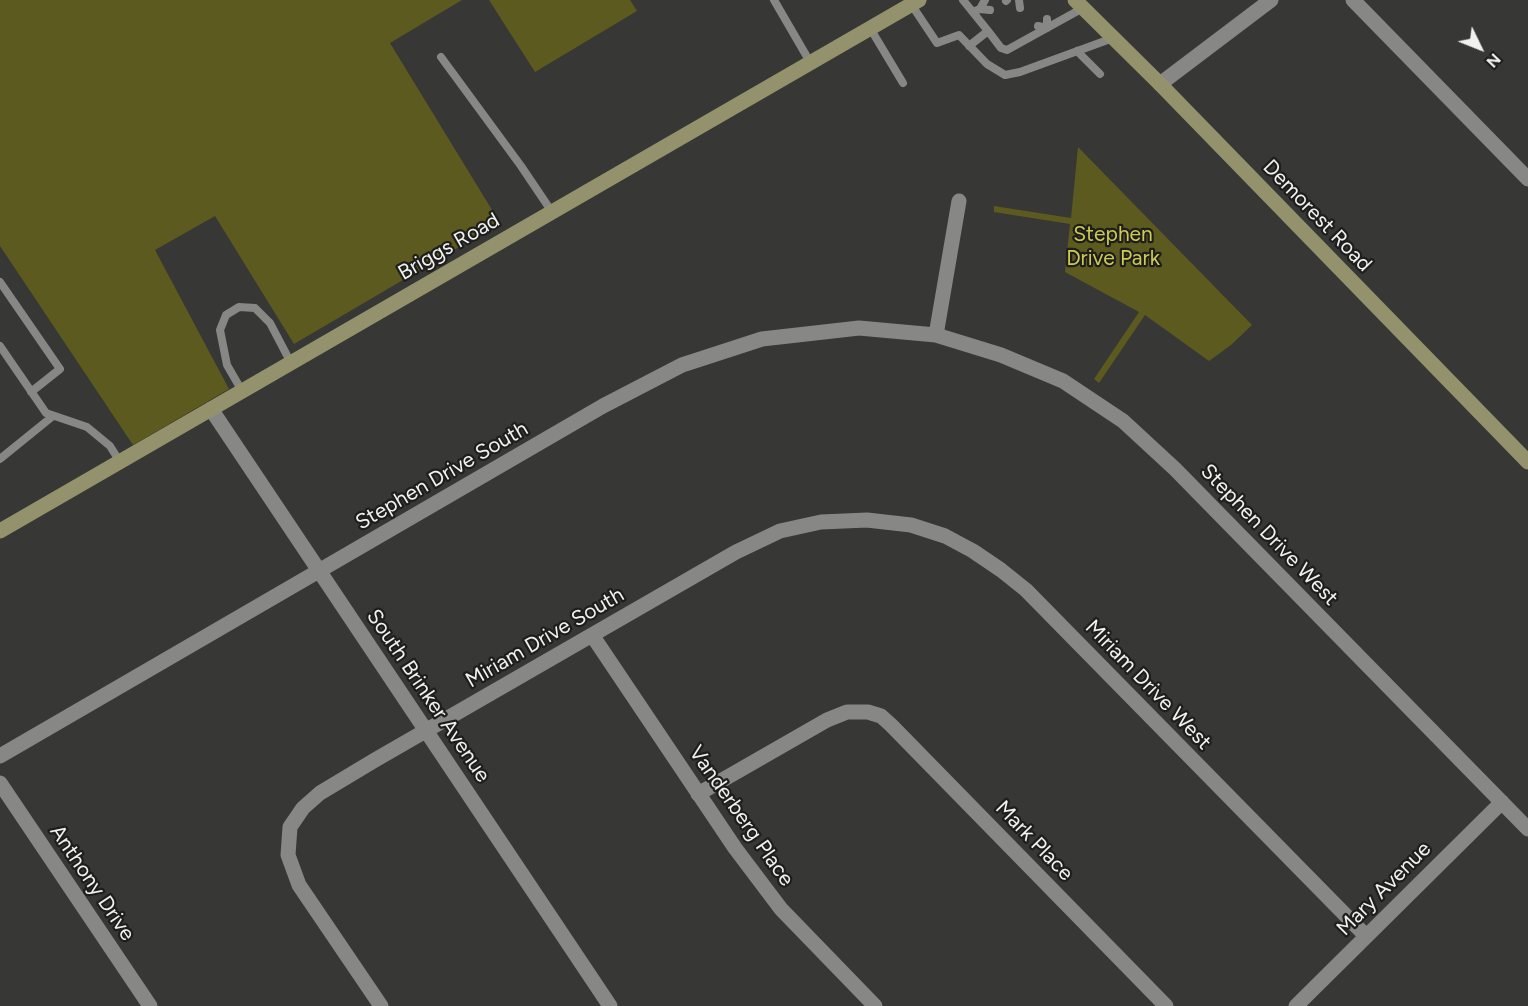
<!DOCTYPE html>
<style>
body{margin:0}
#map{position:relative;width:1528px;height:1006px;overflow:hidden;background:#373735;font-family:Figtree,sans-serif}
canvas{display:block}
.north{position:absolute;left:1450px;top:18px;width:60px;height:60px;-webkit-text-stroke:4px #1e1e1d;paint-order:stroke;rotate:133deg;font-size:16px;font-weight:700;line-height:24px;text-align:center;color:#f1f1ef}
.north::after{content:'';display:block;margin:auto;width:21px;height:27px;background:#f1f1ef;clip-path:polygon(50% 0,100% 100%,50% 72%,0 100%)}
</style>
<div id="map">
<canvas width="1528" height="1006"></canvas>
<div class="north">N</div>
</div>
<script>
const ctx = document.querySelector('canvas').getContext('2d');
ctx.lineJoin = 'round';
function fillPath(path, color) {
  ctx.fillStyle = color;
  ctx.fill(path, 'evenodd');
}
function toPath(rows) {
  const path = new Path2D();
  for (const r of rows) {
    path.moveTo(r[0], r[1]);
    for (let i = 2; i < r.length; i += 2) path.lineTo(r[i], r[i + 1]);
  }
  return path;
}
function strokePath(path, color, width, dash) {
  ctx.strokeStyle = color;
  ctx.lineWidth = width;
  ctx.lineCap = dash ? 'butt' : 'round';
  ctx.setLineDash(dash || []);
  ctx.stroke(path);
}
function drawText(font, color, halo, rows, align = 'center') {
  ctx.font = font + ' Figtree,sans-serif';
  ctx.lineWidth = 4.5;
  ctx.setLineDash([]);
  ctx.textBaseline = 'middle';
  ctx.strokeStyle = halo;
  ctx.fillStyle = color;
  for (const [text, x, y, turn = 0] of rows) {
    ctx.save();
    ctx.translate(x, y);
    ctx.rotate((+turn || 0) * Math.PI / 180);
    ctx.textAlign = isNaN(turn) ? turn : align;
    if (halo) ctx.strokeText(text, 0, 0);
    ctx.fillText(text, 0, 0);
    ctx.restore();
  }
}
const green = toPath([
 [0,0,462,0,390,43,500,223,294,344,215,216,155,250,229,389,133,445,0,246],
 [489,0,630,0,637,11,535,72],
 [1078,147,1252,325,1231,345,1209,361,1145,315,1099,383,1094,379,1139,312,1065,272,1070,224,994,212,994,206,1071,218]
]);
const lane = toPath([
 [774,0,810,62],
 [963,0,988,31,969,46],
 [1019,0,1020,8],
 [1006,1,1007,0],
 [911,4,937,43,959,35,987,64,1005,75,1020,72,1113,38],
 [980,9,990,10],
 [973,12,980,9,985,0],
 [1038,26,1047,28,1047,19],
 [870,28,903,83],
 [988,31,1001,48,1007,50,1083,8],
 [1077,51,1100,74],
 [441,57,521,166,552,212],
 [0,282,60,369,31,392],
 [0,346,46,413,87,427,110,446,120,462],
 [242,391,227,365,220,330,226,315,239,307,255,308,270,323,291,363],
 [0,459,53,416]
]);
const street = toPath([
 [1353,0,1528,179],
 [1160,84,1271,0],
 [936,335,959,201],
 [211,409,610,1006],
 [592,635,735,848,781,909,875,1006],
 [0,756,603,406,682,365,762,339,859,328,936,335,1001,355,1063,381,1123,421,1175,469,1528,829],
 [0,783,150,1006],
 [698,794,827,720,847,712,868,712,881,716,891,725,1166,1006],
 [381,1006,299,885,288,855,290,827,303,808,320,793,375,760,736,552,780,531,821,522,867,520,911,525,945,536,973,551,1001,570,1026,590,1366,936],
 [1296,1006,1502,802]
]);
const secondary = toPath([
 [1075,0,1160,84,1528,462],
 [0,531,919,0]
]);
const streetNames = [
 ["Demorest Road",1317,216,46],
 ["Briggs Road",449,247,-30],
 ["Stephen Drive South",442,476,-30],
 ["Stephen Drive West",1269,535,46],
 ["Miriam Drive South",545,638,-30],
 ["Miriam Drive West",1148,685,46],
 ["South Brinker Avenue",428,696,56],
 ["Vanderberg Place",741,816,55],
 ["Mark Place",1034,841,46],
 ["Anthony Drive",92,883,56],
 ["Mary Avenue",1384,889,-45]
];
const parkNames = [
 ["Stephen",1113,235],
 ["Drive Park",1113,259]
];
fillPath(green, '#5c5a1e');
strokePath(lane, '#878785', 8);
strokePath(street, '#878785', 15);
strokePath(secondary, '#93926c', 15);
drawText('21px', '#f1f1ef', '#1e1e1d', streetNames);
drawText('21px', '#ceca52', '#1e1e1d', parkNames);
</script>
